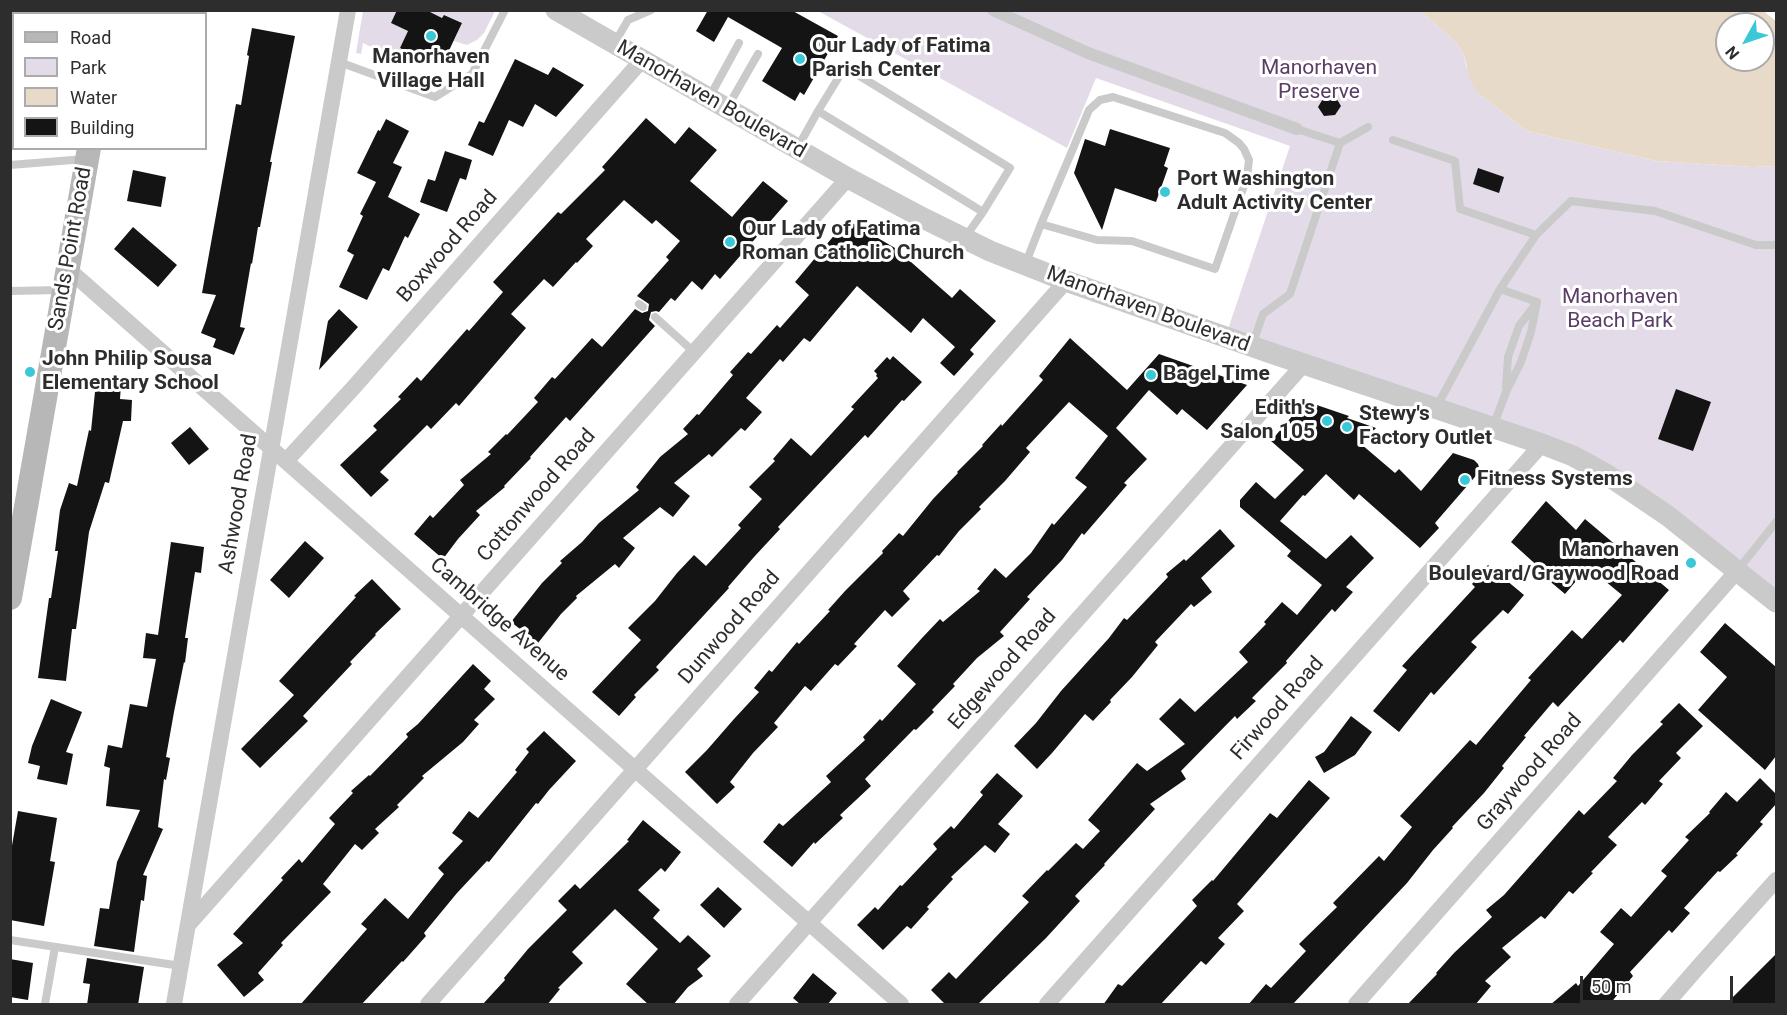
<!DOCTYPE html>
<style>
body{margin:0}
#map{position:relative;width:1787px;height:1015px;overflow:hidden;background:#fff;font-family:Roboto,sans-serif}
canvas{display:block}
.frame{position:absolute;inset:0;border:12px solid #2d2d2d;pointer-events:none}
.legend{position:absolute;left:12px;top:12px;width:195px;height:138px;box-sizing:border-box;background:#fff;border:2px solid #ababab;margin:0;padding:8px 10px;list-style:none;font-size:18px;color:#2d2d2d}
.legend li{display:flex;align-items:center;gap:12px;height:30px}
.legend b{width:30px;border:2px solid #ababab}
.north{position:absolute;left:1715px;top:12px;width:60px;height:60px;box-sizing:border-box;background:#fff;border:2px solid #ababab;border-radius:50%;rotate:230deg;font-size:16px;font-weight:700;line-height:24px;text-align:center;color:#2d2d2d}
.north::after{content:'';display:block;margin:auto;width:21px;height:27px;background:#3ac7d8;clip-path:polygon(50% 0,100% 100%,50% 72%,0 100%)}
.scale{position:absolute;left:1580px;top:976px;width:153px;height:27px;box-sizing:border-box;border:3px solid #2d2d2d;border-top:0;padding-left:8px;font-size:18px;line-height:21px;white-space:nowrap;color:#2d2d2d;-webkit-text-stroke:4px #fff;paint-order:stroke}
</style>
<div id="map">
<canvas width="1787" height="1015"></canvas>
<div class="frame"></div>
<ul class="legend">
<li><b style="height:8px;background:#b7b7b7"></b>Road</li>
<li><b style="height:16px;background:#e4dbe9"></b>Park</li>
<li><b style="height:16px;background:#e8dac8"></b>Water</li>
<li><b style="height:16px;background:#141414"></b>Building</li>
</ul>
<div class="north">N</div>
<div class="scale">50 m</div>
</div>
<script>
const ctx = document.querySelector('canvas').getContext('2d');
ctx.lineJoin = 'round';
function fillPath(path, color) {
  ctx.fillStyle = color;
  ctx.fill(path, 'evenodd');
}
function toPath(rows) {
  const path = new Path2D();
  for (const r of rows) {
    path.moveTo(r[0], r[1]);
    for (let i = 2; i < r.length; i += 2) path.lineTo(r[i], r[i + 1]);
  }
  return path;
}
function strokePath(path, color, width, dash) {
  ctx.strokeStyle = color;
  ctx.lineWidth = width;
  ctx.lineCap = dash ? 'butt' : 'round';
  ctx.setLineDash(dash || []);
  ctx.stroke(path);
}
function drawText(font, color, halo, rows, align = 'center') {
  ctx.font = font + ' Roboto,sans-serif';
  ctx.lineWidth = 6;
  ctx.setLineDash([]);
  ctx.textBaseline = 'middle';
  ctx.strokeStyle = halo;
  ctx.fillStyle = color;
  for (const [text, x, y, turn = 0] of rows) {
    ctx.save();
    ctx.translate(x, y);
    ctx.rotate((+turn || 0) * Math.PI / 180);
    ctx.textAlign = isNaN(turn) ? turn : align;
    if (halo) ctx.strokeText(text, 0, 0);
    ctx.fillText(text, 0, 0);
    ctx.restore();
  }
}
const green = toPath([
 [397,10,391,23,408,31,400,48,417,56,405,64,363,43,361,54,356,53,363,11],
 [426,11,495,11,484,33,477,40,467,45,454,41,462,23,445,15,443,18],
 [818,11,1420,11,1456,42,1464,55,1466,66,1479,94,1527,131,1657,161,1753,167,1776,166,1776,602,1606,474,1225,338,1290,146,1096,78,1067,148]
]);
const water = toPath([
 [1420,11,1764,11,1767,14,1776,21,1776,166,1753,167,1657,161,1527,131,1479,94,1470,80,1464,55,1456,42],
 [1727,24,1763,24,1763,60,1727,60]
]);
const building = toPath([
 [397,10,426,10,442,18,444,15,462,23,445,59,428,51,424,60,400,48,408,31,391,23],
 [708,10,791,10,838,36,804,95,800,92,795,101,762,81,782,48,728,17,714,42,696,31],
 [252,28,295,36,270,162,272,162,260,227,258,227,252,264,251,263,240,327,245,328,234,355,213,347,216,339,201,333,216,295,202,293,236,104,241,105,249,56,247,55],
 [515,59,548,75,553,67,584,85,556,117,535,104,523,127,509,120,493,156,468,145,479,121,484,123],
 [1335,96,1341,106,1335,115,1324,116,1318,107,1324,97],
 [646,118,675,144,689,127,717,150,690,181,732,217,763,181,788,201,720,279,715,274,702,290,692,281,675,301,671,298,659,312,656,311,651,312,649,320,655,326,570,421,566,417,530,457,531,458,504,486,505,487,476,511,480,515,458,539,443,559,414,534,430,515,433,518,464,485,460,480,491,454,488,452,506,434,507,435,538,402,534,398,552,377,555,379,592,338,602,347,635,309,642,313,648,311,649,304,637,296,669,260,666,257,680,241,656,220,652,224,624,200,586,239,593,246,577,263,576,262,553,287,544,279,511,314,526,328,459,406,456,403,431,429,427,425,380,472,389,480,371,497,340,465,377,430,373,426,401,399,398,397,417,377,421,381,467,329,469,331,503,292,493,282,558,212,561,214,605,170,602,167],
 [386,119,409,131,393,163,402,167,388,197,420,214,408,238,405,236,389,271,383,268,367,300,339,287,354,255,347,251,363,216,360,214,376,182,357,173,378,130,380,131],
 [1110,129,1170,148,1164,166,1168,168,1156,202,1115,188,1102,230,1074,173,1085,139,1105,146],
 [445,151,472,160,466,180,460,178,447,212,420,202,428,179,435,181],
 [1478,168,1504,177,1499,193,1473,184],
 [133,170,166,177,161,207,127,201],
 [847,220,895,248,952,298,960,289,996,321,970,350,974,354,954,376,940,363,955,347,923,318,911,333,857,286,810,342,804,338,783,362,780,359,746,398,762,412,745,431,741,428,712,457,709,454,674,483,690,496,673,517,660,507,623,538,635,548,619,568,615,564,576,596,577,598,561,614,538,643,511,622,542,583,562,563,560,561,582,542,599,523,639,490,636,487,660,457,688,434,683,429,697,414,699,415,733,375,730,372,748,352,751,354,777,325,780,328,809,295,795,282],
 [133,227,177,265,158,287,114,249],
 [339,309,358,327,319,370,328,321],
 [1070,338,1127,390,1159,354,1247,385,1207,430,1182,409,1177,415,1149,390,1116,428,1147,459,1124,483,1127,485,1084,535,1082,533,1062,560,1027,597,1030,599,1000,632,1004,636,977,658,953,684,955,686,932,710,934,712,916,730,914,729,865,779,871,786,840,815,843,818,815,844,814,842,792,867,763,842,779,823,783,826,831,782,826,776,865,740,863,737,880,719,882,721,916,684,897,666,922,638,940,619,943,622,980,591,977,589,995,568,1006,578,1031,553,1052,523,1054,525,1087,487,1075,478,1108,436,1069,402,1026,448,1030,452,1005,481,979,507,981,509,959,531,939,556,937,555,903,591,910,599,892,617,885,610,854,644,857,646,838,666,835,664,811,691,805,686,774,723,778,727,753,753,730,782,735,787,717,804,685,772,707,750,734,719,759,692,754,688,769,670,772,672,797,642,799,644,830,611,828,610,845,591,883,553,882,551,899,533,903,536,933,499,958,473,957,472,983,446,982,445,1001,424,1002,426,1043,380,1039,376],
 [893,356,922,382,904,401,902,400,868,438,865,435,778,527,780,529,754,557,728,587,729,588,656,667,659,670,634,695,636,697,619,716,592,692,641,640,628,628,655,601,677,573,694,555,706,566,741,528,738,525,762,499,749,487,775,461,773,459,791,438,811,456,854,409,851,407,878,378,876,376,877,374,874,371,887,357,890,360],
 [96,382,121,385,120,399,132,400,131,421,123,421,109,483,105,482,89,532,76,629,72,629,66,681,38,678,49,598,51,598,58,551,55,551,60,510,69,483,77,486,89,430,91,431],
 [1676,389,1711,402,1693,451,1658,439],
 [1305,401,1349,416,1347,418,1376,428,1361,444,1395,473,1399,469,1421,491,1453,453,1474,460,1478,464,1480,471,1435,523,1439,528,1420,548,1359,494,1354,500,1326,474,1305,496,1303,495,1280,521,1326,559,1351,535,1374,558,1346,587,1353,592,1335,612,1332,609,1286,661,1287,663,1252,698,1256,701,1237,719,1235,716,1181,771,1186,779,1150,804,1155,809,1104,864,1105,865,1075,896,1080,901,1046,938,977,1005,946,1005,931,990,949,972,956,979,1029,902,1022,896,1047,870,1048,871,1076,843,1083,849,1100,831,1088,820,1137,763,1147,771,1185,744,1159,719,1180,698,1195,712,1248,662,1239,652,1266,624,1264,622,1282,602,1297,615,1322,585,1287,556,1291,551,1240,507,1240,500,1256,482,1275,499,1304,470,1271,441],
 [190,427,209,449,189,465,171,443],
 [1546,501,1576,530,1585,519,1669,590,1623,643,1620,640,1558,707,1553,702,1524,736,1526,737,1502,766,1504,768,1484,793,1452,827,1453,828,1433,850,1407,883,1292,1005,1248,1005,1266,984,1271,988,1306,951,1299,944,1337,907,1333,903,1379,856,1384,861,1412,827,1400,816,1470,740,1476,745,1531,680,1528,678,1572,630,1582,639,1622,595,1588,567,1565,594,1540,573,1542,570,1511,542],
 [1220,529,1235,546,1201,578,1212,592,1194,607,1191,604,1155,642,1158,645,1132,677,1110,700,1111,702,1093,721,1085,714,1052,753,1037,769,1014,746,1036,723,1061,691,1109,638,1124,618,1127,620,1168,577,1166,574,1184,559,1186,561],
 [305,541,324,558,289,598,270,580],
 [171,542,204,547,201,573,195,572,185,638,188,638,185,663,184,662,174,712,166,757,170,758,166,780,164,779,158,827,163,829,143,875,147,876,144,901,141,900,134,952,94,946,100,908,109,909,117,862,140,810,106,806,110,768,104,766,108,745,122,748,130,704,147,707,156,659,143,658,146,633,158,635],
 [1488,565,1524,595,1508,614,1503,610,1471,642,1477,647,1434,695,1431,692,1399,732,1373,711,1407,670,1402,666,1475,587,1472,584],
 [372,579,401,609,375,634,376,635,350,662,352,664,303,716,308,721,260,768,241,749,294,695,279,681,356,597,354,596],
 [1725,623,1776,667,1776,756,1765,770,1698,710,1727,677,1700,652],
 [473,664,491,681,484,689,495,699,474,720,479,724,463,742,422,776,424,778,397,805,399,807,375,829,379,833,362,850,355,844,323,884,331,892,281,943,283,945,258,973,264,980,244,997,217,965,243,943,233,934,283,880,281,878,299,859,302,863,335,824,329,818,353,793,351,791,369,775,370,776,408,737,406,734,418,724],
 [51,699,82,712,66,752,73,754,67,785,37,779,40,766,28,763,32,746],
 [1679,703,1703,726,1676,753,1681,758,1659,781,1663,784,1645,805,1642,802,1608,837,1617,845,1591,872,1593,873,1573,894,1569,891,1545,919,1541,916,1502,948,1511,957,1485,981,1491,986,1475,1005,1407,1005,1437,974,1436,973,1454,953,1492,917,1486,910,1504,895,1579,810,1584,815,1617,781,1613,778,1632,755,1663,724,1660,722],
 [1351,716,1372,732,1355,755,1324,773,1315,757,1324,752],
 [544,731,576,761,549,790,538,804,536,803,489,862,487,861,457,893,424,933,426,936,403,962,402,961,361,1005,300,1005,367,929,361,924,385,898,408,919,444,874,438,868,463,841,452,833,469,811,478,818,517,772,515,770,529,752,526,749],
 [997,773,1023,796,998,824,1010,834,995,853,985,845,951,877,953,879,927,907,929,909,911,929,907,926,883,950,857,925,875,907,878,910,900,885,902,886,937,849,933,844,951,826,954,829,983,795,980,792],
 [1760,778,1776,794,1776,804,1760,822,1763,824,1736,854,1738,855,1720,872,1718,871,1684,908,1690,913,1672,933,1669,930,1630,972,1633,976,1609,1005,1550,1005,1576,983,1578,986,1614,944,1600,932,1621,908,1631,917,1667,876,1661,871,1689,840,1685,837,1710,813,1709,812,1726,792,1737,802],
 [1309,780,1330,798,1237,904,1244,911,1218,938,1225,944,1206,965,1201,961,1160,1005,1103,1005,1118,984,1122,986,1197,906,1192,900,1212,880,1213,881,1270,813,1277,818],
 [18,811,57,818,50,861,55,862,44,926,10,920,10,857],
 [643,820,681,852,665,872,661,868,638,890,660,910,653,918,680,943,688,935,711,956,697,969,703,976,688,987,673,1005,649,1005,626,984,658,949,615,909,572,952,583,963,558,988,560,989,547,1005,482,1005,505,980,504,978,528,949,567,910,558,901,575,884,580,889,629,841,627,840],
 [718,887,742,909,724,928,700,905],
 [1776,954,1776,1005,1725,1005],
 [87,958,144,967,138,1005,87,1005,90,984,83,983],
 [10,959,33,963,28,1000,10,997],
 [813,973,837,993,827,1005,801,1005,793,998]
]);
const service = toPath([
 [614,44,628,20,651,10],
 [339,62,435,97,472,74,505,10],
 [709,98,739,43],
 [727,108,758,54],
 [1297,129,1340,143,1368,127],
 [1393,140,1455,161,1460,209,1536,235],
 [798,147,818,111,845,67,1010,168,983,212,818,111],
 [10,165,85,159],
 [964,239,983,212],
 [1025,265,1041,224,1072,151,1089,110,1100,100,1113,97,1225,133,1239,143,1244,149,1249,160,1247,177,1215,269,1132,241,1097,240,1041,224],
 [1500,289,1536,235,1571,201,1655,211,1756,245,1776,245],
 [10,291,61,290],
 [639,304,643,307],
 [655,317,694,352],
 [1252,346,1263,314,1290,294,1340,143],
 [1506,387,1508,357,1519,326,1535,305],
 [1436,408,1500,289,1537,302],
 [1493,427,1506,392,1521,362,1531,332,1537,302],
 [1737,571,1776,522],
 [10,940,181,966],
 [45,1004,55,947]
]);
const pedestrian = toPath([
 [993,10,1088,53,1297,129]
]);
const minor = toPath([
 [68,269,901,1004],
 [286,461,354,387,642,60],
 [189,924,848,178],
 [174,1004,348,10],
 [428,1004,1066,281],
 [737,1004,1303,365],
 [1047,1004,1542,444],
 [1356,1004,1737,571],
 [1666,1004,1699,966,1776,880]
]);
const tertiary = toPath([
 [556,10,848,178,923,218,990,251,1066,281,1271,353,1542,444,1573,456,1606,474,1668,516,1776,602]
]);
const secondary = toPath([
 [112,14,112,10],
 [10,598,89,148]
]);
const markers = [
 [431,36,6,"#3ac7d8"],
 [800,59,6,"#3ac7d8"],
 [1165,192,6,"#3ac7d8"],
 [730,242,6,"#3ac7d8"],
 [30,372,6,"#3ac7d8"],
 [1151,375,6,"#3ac7d8"],
 [1327,421,6,"#3ac7d8"],
 [1347,427,6,"#3ac7d8"],
 [1465,480,6,"#3ac7d8"],
 [1691,563,6,"#3ac7d8"]
];
const poiNames = [
 ["Our Lady of Fatima",812,47],
 ["Parish Center",812,71],
 ["Manorhaven",431,58,"center"],
 ["Village Hall",431,82,"center"],
 ["Port Washington",1177,180],
 ["Adult Activity Center",1177,204],
 ["Our Lady of Fatima",742,230],
 ["Roman Catholic Church",742,254],
 ["John Philip Sousa",42,360],
 ["Elementary School",42,384],
 ["Bagel Time",1163,375],
 ["Edith's",1315,409,"right"],
 ["Salon 105",1315,433,"right"],
 ["Stewy's",1359,415],
 ["Factory Outlet",1359,439],
 ["Fitness Systems",1477,480],
 ["Manorhaven",1679,551,"right"],
 ["Boulevard/Graywood Road",1679,575,"right"]
];
const parkNames = [
 ["Manorhaven",1319,69],
 ["Preserve",1319,93],
 ["Manorhaven",1620,298],
 ["Beach Park",1620,322]
];
const streetNames = [
 ["Manorhaven Boulevard",711,100,30],
 ["Boxwood Road",448,247,-49],
 ["Sands Point Road",71,249,-80],
 ["Manorhaven Boulevard",1148,310,20],
 ["Cottonwood Road",537,496,-49],
 ["Ashwood Road",239,504,-80],
 ["Cambridge Avenue",499,620,41],
 ["Dunwood Road",730,628,-49],
 ["Edgewood Road",1003,670,-49],
 ["Firwood Road",1278,709,-49],
 ["Graywood Road",1530,773,-49]
];
fillPath(green, '#e4dbe9');
fillPath(water, '#e8dac8');
fillPath(building, '#141414');
strokePath(service, '#cacaca', 8);
strokePath(pedestrian, '#cacaca', 12);
strokePath(minor, '#cacaca', 16);
strokePath(tertiary, '#cacaca', 21);
strokePath(secondary, '#b7b7b7', 24);
for (const [x, y, r, color] of markers) {
  const dot = new Path2D();
  dot.arc(x, y, r, 0, 2 * Math.PI);
  ctx.fillStyle = color;
  ctx.fill(dot);
  strokePath(dot, '#fff', 2);
}
drawText('bold 21px', '#2d2d2d', '#fff', poiNames, 'left');
drawText('21px', '#593d65', '#fff', parkNames);
drawText('21px', '#2d2d2d', '#fff', streetNames);
</script>
